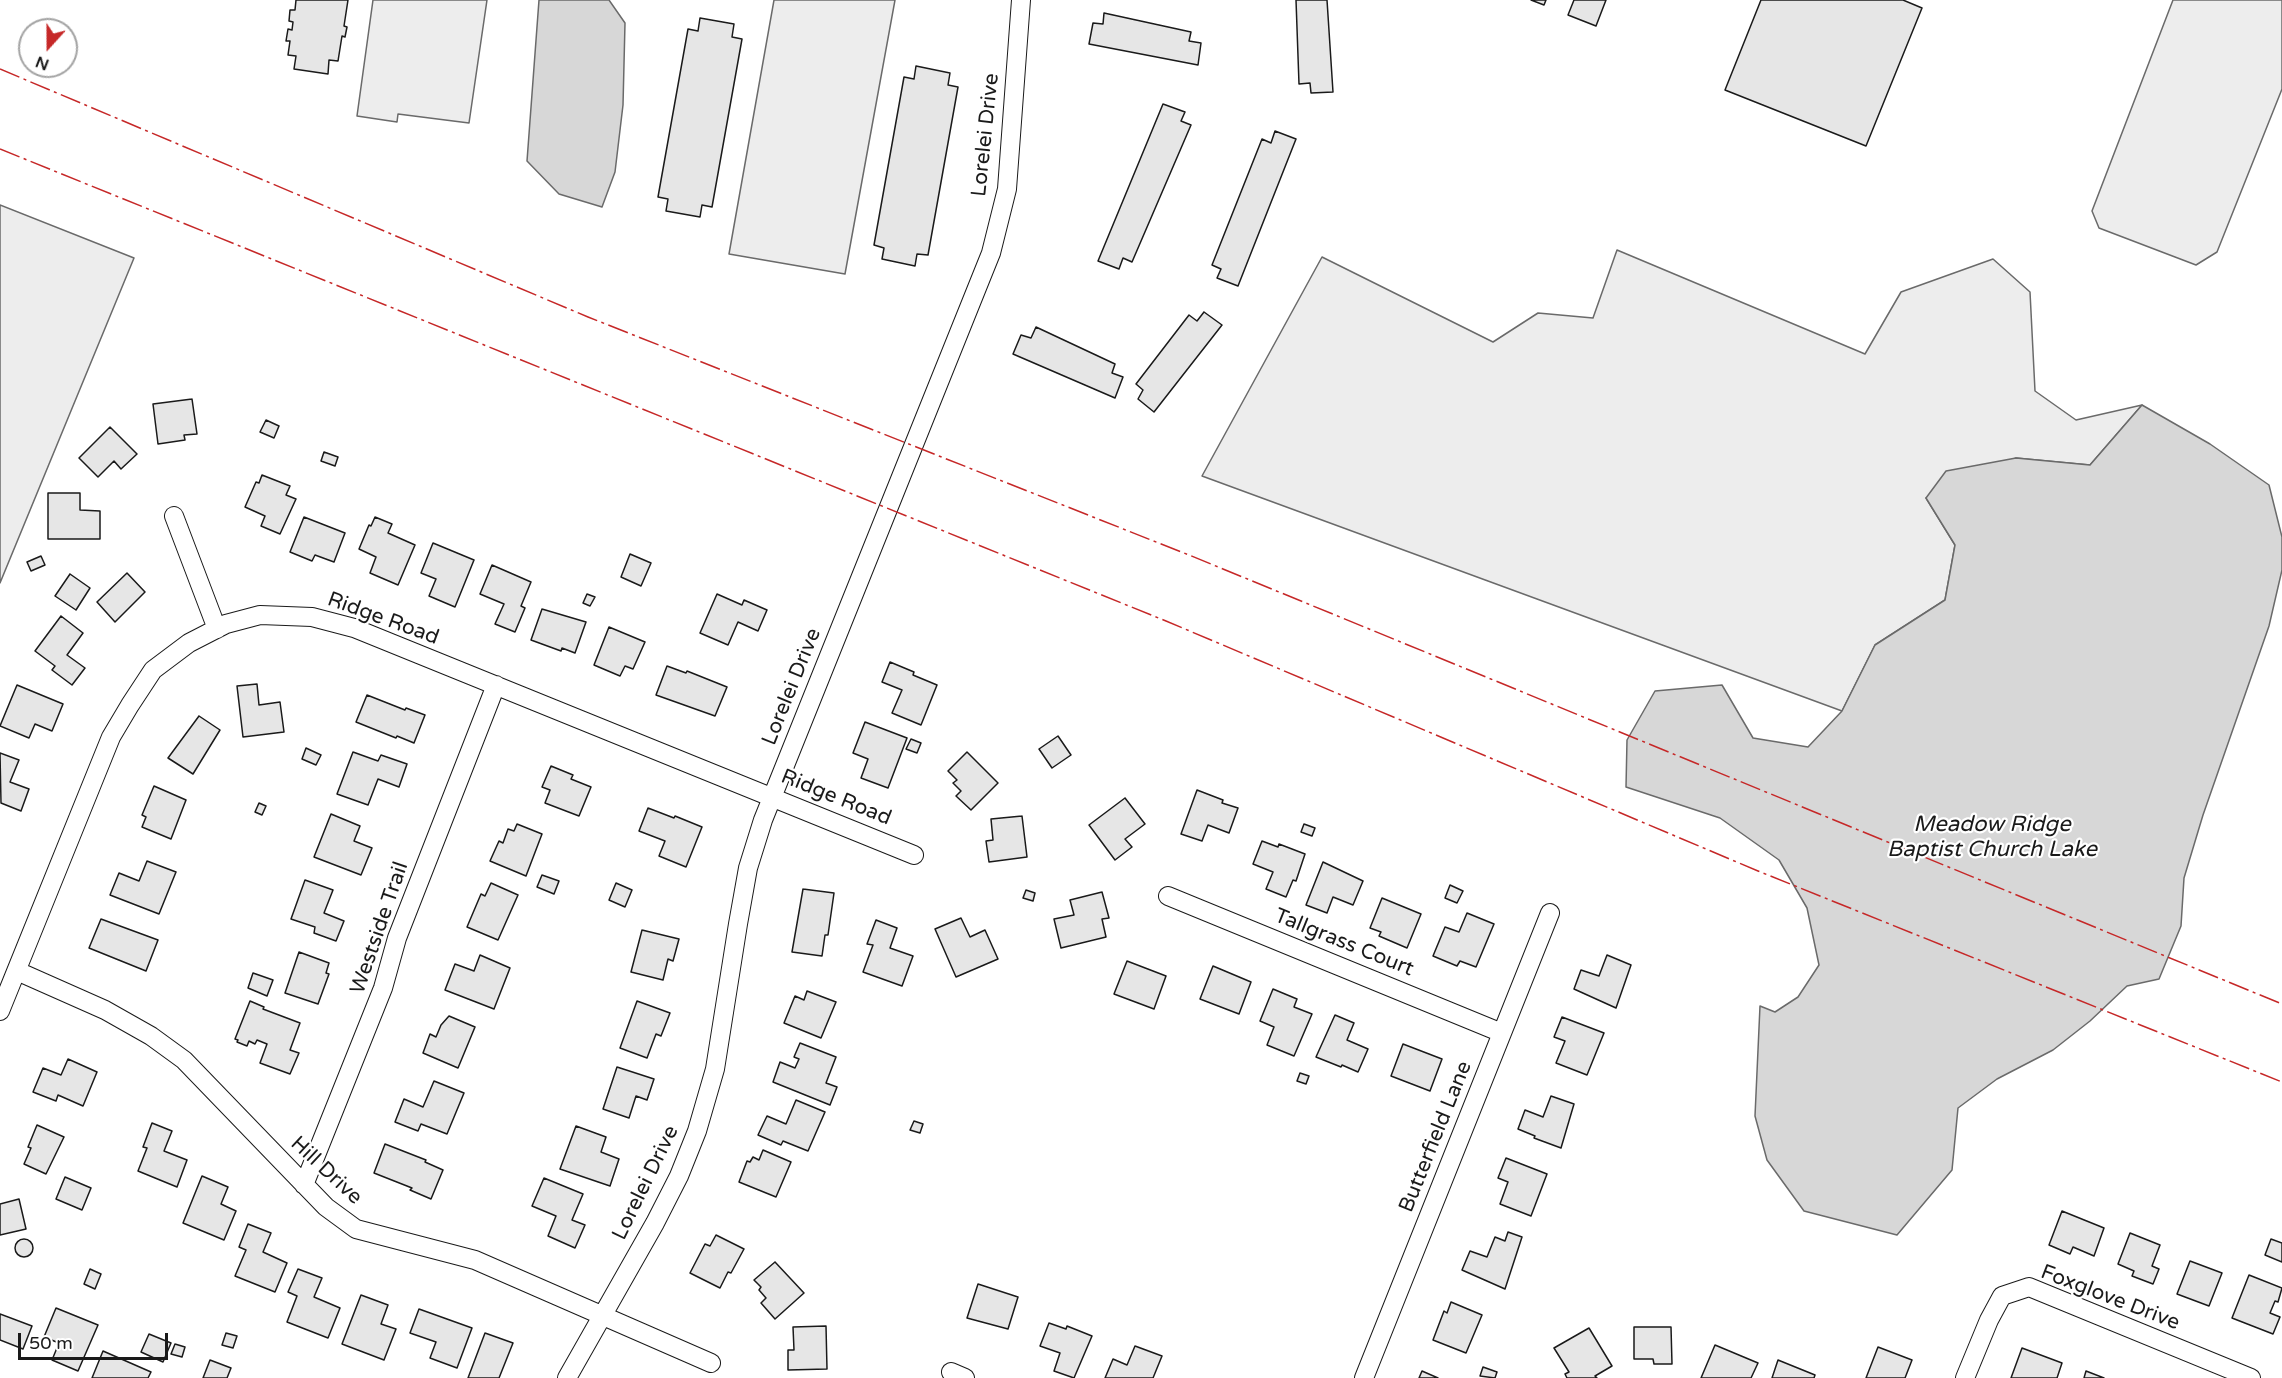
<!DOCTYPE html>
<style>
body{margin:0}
#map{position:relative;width:2282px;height:1378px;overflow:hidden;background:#fff;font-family:"Varela Round",sans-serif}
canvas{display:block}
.north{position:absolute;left:18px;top:18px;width:60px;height:60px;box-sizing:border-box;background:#fff;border:2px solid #a3a3a3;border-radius:50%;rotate:201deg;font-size:16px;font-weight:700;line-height:24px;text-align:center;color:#1a1a1a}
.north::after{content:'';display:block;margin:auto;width:21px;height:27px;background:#c62828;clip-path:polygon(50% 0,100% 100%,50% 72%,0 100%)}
.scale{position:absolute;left:18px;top:1333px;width:150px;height:27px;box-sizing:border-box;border:3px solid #1a1a1a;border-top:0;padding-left:8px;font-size:18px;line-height:21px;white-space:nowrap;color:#1a1a1a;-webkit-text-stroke:4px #fff;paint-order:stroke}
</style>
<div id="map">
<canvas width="2282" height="1378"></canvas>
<div class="north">N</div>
<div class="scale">50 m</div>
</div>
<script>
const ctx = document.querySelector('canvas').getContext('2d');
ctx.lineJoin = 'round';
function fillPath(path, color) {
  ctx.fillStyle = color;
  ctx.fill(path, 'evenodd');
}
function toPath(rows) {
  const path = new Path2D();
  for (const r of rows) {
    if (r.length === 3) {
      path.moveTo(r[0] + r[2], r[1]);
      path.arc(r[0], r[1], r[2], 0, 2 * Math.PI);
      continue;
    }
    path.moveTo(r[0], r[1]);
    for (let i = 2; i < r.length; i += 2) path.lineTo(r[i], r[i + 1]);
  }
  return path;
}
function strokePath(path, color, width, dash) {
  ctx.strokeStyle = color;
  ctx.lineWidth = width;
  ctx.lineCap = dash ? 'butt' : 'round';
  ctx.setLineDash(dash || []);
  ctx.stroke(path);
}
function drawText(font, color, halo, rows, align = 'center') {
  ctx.font = font + ' "Varela Round",sans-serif';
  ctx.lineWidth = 4.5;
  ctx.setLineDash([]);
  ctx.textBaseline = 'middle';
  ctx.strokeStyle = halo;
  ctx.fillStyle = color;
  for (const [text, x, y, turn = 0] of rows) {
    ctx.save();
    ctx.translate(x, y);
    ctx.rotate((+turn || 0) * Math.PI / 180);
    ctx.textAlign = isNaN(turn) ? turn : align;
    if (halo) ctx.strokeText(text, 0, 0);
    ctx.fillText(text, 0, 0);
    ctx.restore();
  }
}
const built = toPath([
 [373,0,487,0,469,123,398,114,397,122,357,116,373,0],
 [774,0,895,0,845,274,729,254,774,0],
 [2173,0,2282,0,2282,89,2217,252,2196,265,2099,228,2092,211,2173,0],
 [0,205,134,258,0,583,0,205],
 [1617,250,1865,354,1901,292,1993,259,2030,292,2035,391,2076,420,2142,405,2090,465,2016,458,1926,498,1955,545,1945,600,1875,645,1842,711,1202,476,1322,257,1493,342,1538,313,1593,318,1617,250]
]);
const water = toPath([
 [539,0,609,0,625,23,623,105,615,172,602,207,559,194,527,161,539,0],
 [2142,405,2210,444,2269,485,2282,537,2282,570,2269,626,2203,815,2184,878,2181,926,2159,979,2127,986,2090,1021,2053,1050,1997,1079,1958,1108,1952,1170,1897,1235,1804,1211,1767,1160,1755,1116,1760,1006,1775,1012,1798,997,1819,965,1807,908,1779,860,1720,818,1626,787,1627,740,1655,691,1722,685,1753,738,1808,747,1842,711,1875,645,1945,600,1955,545,1926,498,1946,471,2016,458,2090,465,2142,405]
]);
const building = toPath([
 [296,0,348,0,344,26,347,27,345,37,342,36,338,61,329,60,328,74,294,69,296,56,288,55,290,41,286,41,288,29,292,30,293,22,289,21,290,10,295,10,296,0],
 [1296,0,1327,0,1333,92,1311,93,1310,83,1299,84,1296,0],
 [1531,0,1546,0,1544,5,1531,0],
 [1574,0,1606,0,1596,26,1568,15,1574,0],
 [1761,0,1903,0,1922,8,1866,146,1725,90,1761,0],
 [1104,13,1191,32,1189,41,1201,43,1198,65,1089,44,1093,23,1103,24,1104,13],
 [700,18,734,24,732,37,742,39,712,207,702,205,700,217,666,211,668,199,658,197,688,29,698,31,700,18],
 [916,66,950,73,948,85,958,87,928,255,917,254,915,266,882,259,884,248,874,245,904,77,914,79,916,66],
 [1163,104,1185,112,1181,121,1191,125,1132,262,1123,258,1119,269,1098,261,1163,104],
 [1275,131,1296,139,1238,286,1217,278,1221,269,1212,265,1262,139,1271,143,1275,131],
 [1204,312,1222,325,1154,412,1138,399,1143,390,1136,384,1189,315,1197,321,1204,312],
 [1036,327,1115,364,1112,373,1123,377,1115,398,1013,354,1021,335,1031,338,1036,327],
 [192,399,197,434,184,435,185,440,158,444,153,404,192,399],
 [266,420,279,426,274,438,260,432,266,420],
 [110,427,137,454,121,469,114,461,98,477,79,458,110,427],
 [324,452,338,457,335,466,321,461,324,452],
 [262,475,290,486,286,495,296,499,280,534,261,526,265,516,245,507,256,482,259,483,262,475],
 [48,493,80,493,80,510,100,511,100,539,48,539,48,493],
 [304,517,345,533,334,562,315,555,312,561,290,552,304,517],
 [375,517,392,524,388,533,415,545,398,585,370,573,376,557,359,549,369,525,371,526,375,517],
 [433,543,474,560,455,607,429,596,436,579,421,573,433,543],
 [630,554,651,563,641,586,621,577,630,554],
 [41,556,45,565,31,571,27,562,41,556],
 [492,565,531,582,521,606,525,608,515,632,495,624,504,604,480,594,492,565],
 [127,573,145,592,115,622,97,602,127,573],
 [70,574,90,588,76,610,55,596,70,574],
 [587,594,595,597,590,606,583,603,587,594],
 [717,594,742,605,744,600,767,610,758,631,738,622,728,645,700,633,717,594],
 [542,609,586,622,575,653,562,648,561,651,531,640,542,609],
 [61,616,83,633,67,655,85,668,72,685,52,670,55,666,35,651,61,616],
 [609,627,645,642,633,669,625,666,620,676,594,665,609,627],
 [890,662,914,672,913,675,937,685,921,725,892,713,902,690,882,682,890,662],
 [667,666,686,673,687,671,727,687,715,716,656,695,667,666],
 [257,684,259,705,280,702,284,732,243,737,237,686,257,684],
 [17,685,63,704,52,731,35,724,29,738,0,726,17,685],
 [367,695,405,710,406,708,425,715,414,743,397,736,396,738,356,722,367,695],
 [199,716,220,730,193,774,168,758,199,716],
 [865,722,907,738,888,788,861,778,868,759,853,753,865,722],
 [1058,736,1071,755,1052,768,1039,749,1058,736],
 [911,739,921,743,917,753,906,749,911,739],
 [306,748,321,755,316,765,302,759,306,748],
 [353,752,378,761,381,755,407,764,399,787,378,779,368,805,337,794,353,752],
 [967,752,998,783,971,810,956,796,961,791,953,783,957,780,948,771,967,752],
 [0,753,19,760,10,782,29,789,21,811,1,803,0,753],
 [551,766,573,775,571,779,591,787,579,816,545,803,550,790,542,787,551,766],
 [154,786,186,800,171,839,142,827,146,817,142,815,154,786],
 [1197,790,1223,800,1222,803,1238,808,1229,833,1208,825,1202,841,1181,834,1197,790],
 [1125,798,1145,824,1125,839,1132,847,1115,860,1089,825,1125,798],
 [259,803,266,806,262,815,255,812,259,803],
 [648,808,674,818,675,816,702,827,686,867,659,856,665,841,639,831,648,808],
 [331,814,360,826,354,841,372,848,361,875,314,857,331,814],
 [1022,816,1027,857,989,862,986,841,993,840,991,819,1022,816],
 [517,824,542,834,526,876,490,861,499,841,503,843,508,829,514,831,517,824],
 [1304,824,1315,828,1312,836,1301,832,1304,824],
 [1262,841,1278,847,1279,844,1305,854,1296,881,1293,880,1286,897,1266,889,1273,872,1253,864,1262,841],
 [147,861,176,872,159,914,110,895,119,873,139,881,147,861],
 [1323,862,1363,881,1353,905,1333,897,1327,913,1306,905,1323,862],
 [542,875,559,881,554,894,537,887,542,875],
 [305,880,333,890,324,913,344,921,336,941,314,933,315,927,291,919,305,880],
 [491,883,518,895,498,940,467,927,481,894,485,896,491,883],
 [616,883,632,890,625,907,609,900,616,883],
 [1450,885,1463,891,1457,903,1445,898,1450,885],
 [803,889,834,893,828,935,825,935,822,956,792,952,803,889],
 [1026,890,1035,893,1033,901,1023,898,1026,890],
 [1102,892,1109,918,1102,919,1106,937,1061,948,1054,919,1074,915,1070,900,1102,892],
 [1382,898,1421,914,1407,948,1379,936,1381,932,1370,928,1382,898],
 [1467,913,1494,924,1476,967,1460,961,1457,966,1433,956,1445,927,1459,932,1467,913],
 [961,918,970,937,985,930,998,959,956,977,935,929,961,918],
 [101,919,158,940,146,971,89,948,101,919],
 [876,920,897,928,890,948,913,956,902,986,863,972,873,945,867,944,876,920],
 [642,930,679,939,673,961,668,959,663,980,631,972,642,930],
 [299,952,329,963,326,973,329,974,318,1004,285,993,299,952],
 [480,955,510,968,494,1009,445,990,455,964,474,971,480,955],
 [1607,955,1631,965,1616,1008,1574,989,1581,970,1599,976,1607,955],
 [1127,961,1166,976,1154,1009,1114,994,1127,961],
 [1213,966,1251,982,1239,1014,1200,999,1213,966],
 [253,973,273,980,267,996,248,988,253,973],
 [1273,989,1297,999,1294,1007,1312,1014,1294,1056,1267,1045,1274,1027,1260,1021,1273,989],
 [807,991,836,1002,821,1038,784,1023,795,996,804,1000,807,991],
 [250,1001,264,1007,263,1009,300,1023,290,1050,299,1053,290,1074,260,1063,267,1044,257,1040,255,1044,249,1041,247,1046,237,1042,238,1040,235,1039,250,1001],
 [637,1001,670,1013,661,1036,656,1034,647,1058,620,1048,637,1001],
 [1335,1015,1354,1023,1347,1040,1368,1049,1358,1072,1342,1065,1341,1067,1316,1057,1335,1015],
 [449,1016,475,1027,458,1068,423,1053,430,1034,436,1037,441,1025,449,1016],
 [1562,1017,1604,1033,1587,1075,1556,1063,1565,1041,1554,1037,1562,1017],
 [800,1043,836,1057,826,1083,837,1087,830,1105,773,1082,780,1062,795,1068,799,1059,794,1057,800,1043],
 [1403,1044,1442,1059,1430,1091,1391,1076,1403,1044],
 [68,1059,97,1072,83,1106,58,1095,56,1101,33,1092,43,1068,61,1075,68,1059],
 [617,1067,654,1079,647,1100,636,1096,629,1118,603,1109,617,1067],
 [1300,1073,1309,1076,1306,1084,1297,1081,1300,1073],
 [434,1081,464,1093,447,1134,421,1124,418,1131,395,1122,404,1099,423,1107,434,1081],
 [1551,1096,1574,1104,1561,1148,1534,1138,1535,1136,1518,1129,1525,1110,1543,1117,1551,1096],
 [796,1100,825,1112,808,1151,783,1141,781,1145,758,1135,767,1116,786,1124,796,1100],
 [914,1121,923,1124,920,1133,910,1130,914,1121],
 [152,1123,172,1131,164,1151,187,1160,177,1187,138,1171,147,1148,143,1147,152,1123],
 [37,1125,64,1137,46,1174,24,1164,31,1148,28,1147,37,1125],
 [576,1126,606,1137,601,1152,619,1159,610,1186,560,1169,576,1126],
 [385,1144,426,1160,425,1162,443,1170,431,1199,410,1190,412,1188,374,1173,385,1144],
 [763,1150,791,1162,776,1197,739,1182,747,1161,750,1162,753,1157,759,1160,763,1150],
 [1506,1158,1547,1174,1531,1216,1500,1204,1508,1182,1498,1178,1506,1158],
 [202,1176,228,1187,221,1204,236,1211,224,1240,183,1223,202,1176],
 [65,1177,91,1188,82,1210,56,1199,65,1177],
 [544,1178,583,1194,572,1220,585,1225,575,1248,548,1236,556,1216,532,1206,544,1178],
 [19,1199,26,1229,0,1235,0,1204,19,1199],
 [2062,1211,2104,1228,2094,1256,2073,1247,2070,1254,2049,1245,2062,1211],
 [248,1224,271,1233,263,1252,287,1263,275,1292,235,1276,246,1250,239,1247,248,1224],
 [1508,1232,1522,1237,1505,1289,1462,1270,1470,1251,1487,1257,1495,1237,1505,1241,1508,1232],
 [2130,1233,2160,1245,2152,1266,2159,1269,2153,1284,2132,1276,2134,1271,2118,1264,2130,1233],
 [716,1235,744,1249,731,1273,728,1272,720,1288,690,1273,705,1244,710,1246,716,1235],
 [2271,1239,2282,1243,2282,1262,2265,1255,2271,1239],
 [24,1248,9],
 [2190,1261,2222,1273,2209,1306,2177,1294,2190,1261],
 [775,1262,804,1293,775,1319,761,1303,766,1298,759,1290,761,1287,754,1280,775,1262],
 [90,1269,101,1274,95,1289,84,1284,90,1269],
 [298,1269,322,1278,314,1297,340,1308,328,1338,287,1322,297,1296,288,1292,298,1269],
 [2249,1275,2282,1288,2278,1302,2275,1301,2270,1313,2280,1317,2273,1334,2232,1318,2249,1275],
 [978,1284,1018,1297,1008,1329,967,1318,978,1284],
 [361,1295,388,1305,381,1324,396,1329,384,1360,342,1344,361,1295],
 [1451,1302,1482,1315,1466,1353,1433,1340,1444,1311,1447,1313,1451,1302],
 [56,1308,98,1325,78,1371,52,1360,59,1343,44,1337,56,1308],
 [419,1309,472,1328,457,1368,430,1358,436,1342,410,1333,419,1309],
 [0,1314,32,1326,23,1349,0,1340,0,1314],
 [1049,1323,1066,1329,1067,1326,1092,1336,1074,1378,1054,1371,1060,1353,1040,1346,1049,1323],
 [826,1326,827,1369,788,1370,788,1350,794,1350,793,1327,826,1326],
 [1634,1327,1671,1327,1672,1364,1654,1364,1653,1359,1634,1359,1634,1327],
 [1589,1328,1612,1366,1595,1376,1597,1378,1567,1378,1565,1374,1569,1372,1554,1348,1589,1328],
 [226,1333,237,1336,233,1348,222,1345,226,1333],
 [485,1333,513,1343,499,1378,468,1378,485,1333],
 [149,1334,171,1343,163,1362,141,1352,149,1334],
 [175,1344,185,1347,182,1357,171,1354,175,1344],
 [1715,1345,1758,1363,1751,1378,1701,1378,1715,1345],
 [1135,1346,1162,1356,1153,1378,1105,1378,1113,1359,1127,1365,1135,1346],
 [1878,1347,1912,1360,1905,1378,1866,1378,1878,1347],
 [2022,1348,2062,1363,2057,1378,2011,1378,2022,1348],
 [103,1351,151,1372,148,1378,92,1378,103,1351],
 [210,1360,231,1368,227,1378,203,1378,210,1360],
 [1778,1360,1815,1375,1814,1378,1772,1378,1778,1360],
 [1483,1367,1497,1372,1495,1378,1480,1376,1483,1367],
 [1422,1371,1438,1378,1419,1378,1422,1371],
 [2086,1371,2104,1378,2084,1378,2086,1371]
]);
const minor = toPath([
 [174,516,217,629],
 [1168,896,1502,1033],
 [17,971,105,1010,151,1036,184,1060,326,1207,356,1229,475,1260,711,1363],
 [0,1011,111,737,130,705,153,670,189,643,226,624,260,615,312,617,354,628,914,855],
 [304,1185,383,988,397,938,496,685],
 [951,1372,965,1378],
 [567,1378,655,1223,679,1176,697,1131,715,1069,738,924,748,868,763,820,991,253,1007,189,1021,0],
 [1364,1378,1550,913],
 [1965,1378,1989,1320,2002,1296,2029,1287,2251,1378]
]);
const power = toPath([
 [0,69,588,317,1189,555,2282,1004],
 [0,149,1166,621,1758,871,2282,1082]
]);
const streetNames = [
 ["Lorelei Drive",986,135,-84],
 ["Ridge Road",383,619,20],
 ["Lorelei Drive",792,687,-68],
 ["Ridge Road",836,798,22],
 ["Westside Trail",380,928,-71],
 ["Tallgrass Court",1344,943,22],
 ["Butterfield Lane",1436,1137,-68],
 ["Hill Drive",326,1171,43],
 ["Lorelei Drive",646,1183,-64],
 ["Foxglove Drive",2110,1298,21]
];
const waterNames = [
 ["Meadow Ridge",1992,825],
 ["Baptist Church Lake",1992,850]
];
fillPath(built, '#ededed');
strokePath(built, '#6a6a6a', 1.5);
fillPath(water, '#d7d7d7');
strokePath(water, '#6a6a6a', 1.5);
fillPath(building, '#e6e6e6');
strokePath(building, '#1a1a1a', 1.5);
strokePath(minor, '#1a1a1a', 20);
strokePath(minor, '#fff', 18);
strokePath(power, '#c62828', 1.5, [21, 4.5, 3, 4.5]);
drawText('21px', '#1a1a1a', '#fff', streetNames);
drawText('italic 22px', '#1a1a1a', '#fff', waterNames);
</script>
